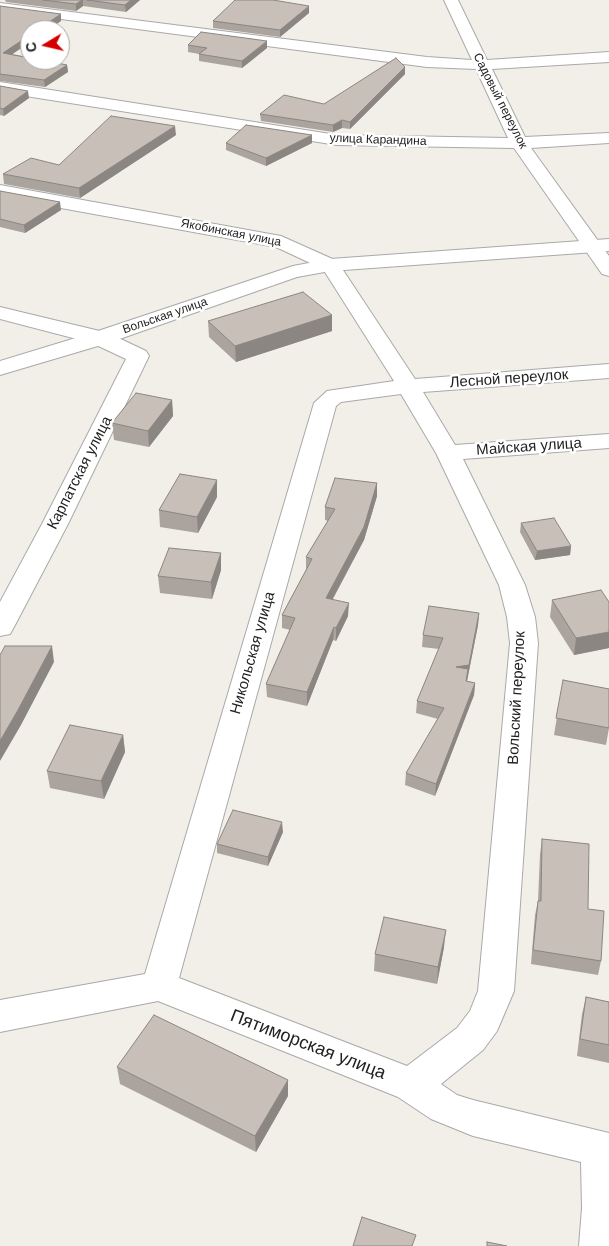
<!DOCTYPE html>
<meta charset="utf-8">
<style>
body{margin:0}
#map{position:relative;width:609px;height:1246px;overflow:hidden;background:#f2efe9;font-family:Arial,sans-serif}
canvas{display:block}
.north{position:absolute;left:20px;top:20px;width:50px;height:50px;box-sizing:border-box;background:#fff;border:1px solid #a7a7a7;border-radius:50%;rotate:261deg;font-size:14px;font-weight:700;line-height:20px;text-align:center;color:#222}
.north::after{content:'';display:block;margin:auto;width:18px;height:22px;background:#d40000;clip-path:polygon(50% 0,100% 100%,50% 72%,0 100%)}
</style>
<div id="map">
<canvas width="609" height="1246"></canvas>
<div class="north">С</div>
</div>
<script>
const ctx = document.querySelector('canvas').getContext('2d');
ctx.lineJoin = 'round';
function toPath(rows) {
  const path = new Path2D();
  for (const r of rows) {
    path.moveTo(r[0], r[1]);
    for (let i = 2; i < r.length; i += 2) path.lineTo(r[i], r[i + 1]);
  }
  return path;
}
function strokePath(path, color, width, dash) {
  ctx.strokeStyle = color;
  ctx.lineWidth = width;
  ctx.lineCap = dash ? 'butt' : 'round';
  ctx.setLineDash(dash || []);
  ctx.stroke(path);
}
function fillPath(path, color) {
  ctx.fillStyle = color;
  ctx.fill(path, 'evenodd');
}
function drawText(font, color, halo, rows, align = 'center') {
  ctx.font = font + ' Arial,sans-serif';
  ctx.lineWidth = 5;
  ctx.setLineDash([]);
  ctx.textBaseline = 'middle';
  ctx.strokeStyle = halo;
  ctx.fillStyle = color;
  for (const [text, x, y, turn = 0] of rows) {
    ctx.save();
    ctx.translate(x, y);
    ctx.rotate((+turn || 0) * Math.PI / 180);
    ctx.textAlign = isNaN(turn) ? turn : align;
    if (halo) ctx.strokeText(text, 0, 0);
    ctx.fillText(text, 0, 0);
    ctx.restore();
  }
}
const minor = toPath([
 [444,0,458,0,487,60,609,52,609,62,492,69,525,137,609,133,609,143,531,148,609,256,609,276,602,274,514,148,337,145,0,92,0,82,337,135,508,138,476,69,427,67,0,11,0,3,427,57,472,60,444,0],
 [0,185,281,236,337,261,415,379,609,364,609,378,423,392,455,445,609,434,609,448,463,459,525,585,535,617,538,643,514,991,497,1031,483,1050,441,1084,457,1095,473,1100,609,1133,609,1246,579,1246,582,1208,581,1162,473,1136,431,1119,398,1097,158,1001,0,1032,0,1000,145,974,314,403,327,391,394,381,323,269,276,247,0,197,0,185],
 [401,394,436,453,499,585,507,617,510,643,478,991,470,1011,457,1028,407,1066,179,978,336,406,341,402,401,394],
 [0,307,108,333,146,351,149,356,68,524,14,627,10,634,0,636,0,602,42,524,126,359,92,343,0,319,0,307]
]);
const tertiary = toPath([
 [609,239,609,251,330,271,297,277,108,343,0,375,0,361,92,333,293,266,330,259,609,239]
]);
const wall = toPath([
 [5,0,140,0,126,12,83,6,76,11,6,2],
 [0,6,61,14,61,21,12,54,67,65,68,72,45,87,0,81],
 [309,13,280,37,213,28,213,21],
 [188,45,267,48,242,68,199,61,199,54,188,52],
 [405,67,405,74,350,129,342,128,333,132,261,121,260,114,324,104],
 [0,86,29,98,4,116,0,115],
 [176,135,80,198,4,184,3,174,59,165],
 [312,135,312,143,266,166,226,150,226,143],
 [0,191,61,210,25,233,0,227],
 [332,315,332,331,236,362,209,337,208,321],
 [172,400,173,416,149,447,114,440,112,423],
 [377,483,377,496,364,540,333,599,348,616,336,641,333,640,307,706,267,697,266,684,290,630,282,628,282,615,306,570,306,557,328,521,325,520,325,507],
 [217,497,198,533,160,527,159,510],
 [521,523,571,546,570,555,535,560,520,532],
 [221,553,221,570,212,599,160,593,158,576],
 [552,600,609,602,609,648,574,655,550,617],
 [479,613,478,625,467,681,475,683,474,695,435,796,405,785,406,773,438,719,416,713,417,701,439,649,422,647,423,635],
 [563,680,609,689,609,728,606,745,554,735],
 [123,735,125,752,104,799,50,788,47,771],
 [283,832,268,866,217,853,217,844],
 [542,839,588,909,601,961,598,975,531,964,535,915,538,901,540,854],
 [444,947,437,984,374,971,375,954],
 [586,997,609,1002,609,1063,577,1056,582,1014],
 [117,1067,288,1096,256,1152,120,1084]
]);
const shadedWall = toPath([
 [82,0,83,0,83,6,76,11,76,4],
 [131,0,140,0,126,12,125,5],
 [309,6,309,13,280,37,280,30],
 [61,14,61,21,48,30,37,30],
 [30,35,30,42,4,60,3,53],
 [267,41,267,48,242,68,242,61],
 [67,65,68,72,45,87,44,80],
 [405,67,405,74,350,129,350,122],
 [28,91,29,98,4,116,3,109],
 [342,120,342,128,333,132,333,125],
 [175,126,176,135,80,198,79,188],
 [312,135,312,143,266,166,266,158],
 [60,202,61,210,25,233,24,225],
 [332,315,332,331,236,362,235,346],
 [172,400,173,416,149,447,148,431],
 [217,480,217,497,198,533,197,517],
 [377,483,377,496,364,540,326,611,326,598],
 [571,546,570,555,535,560,537,551],
 [221,553,221,570,212,599,211,582],
 [349,603,348,616,336,641,336,628],
 [479,613,478,625,467,681,466,681,456,667],
 [334,627,333,640,307,706,307,692],
 [609,632,609,648,574,655,576,638],
 [52,646,54,662,21,725,0,761,0,741],
 [475,683,474,695,435,796,436,784],
 [123,735,125,752,104,799,101,781],
 [282,822,283,832,268,866,268,857],
 [446,930,444,947,437,984,438,967],
 [288,1080,288,1096,256,1152,255,1136]
]);
const building = toPath([
 [43,0,82,0,76,4,43,0],
 [87,0,131,0,125,5,87,0],
 [235,0,273,0,309,6,280,30,213,21,235,0],
 [0,6,61,14,37,30,30,30,30,35,3,53,30,58,30,60,42,60,67,65,44,80,0,74,0,6],
 [201,32,267,41,242,61,199,54,207,48,188,45,201,32],
 [396,58,405,67,350,122,342,120,333,125,260,114,284,95,324,104,396,58],
 [0,86,28,91,3,109,0,108,0,86],
 [111,116,175,126,79,188,3,174,31,158,59,165,111,116],
 [246,125,312,135,266,158,226,143,246,125],
 [0,191,60,202,24,225,0,219,0,191],
 [303,292,332,315,235,346,208,321,303,292],
 [136,393,172,400,148,431,112,423,136,393],
 [180,474,217,480,197,517,159,510,180,474],
 [335,478,377,483,364,527,326,598,349,603,336,628,334,627,307,692,266,684,295,618,282,615,312,559,306,557,335,509,325,507,335,478],
 [554,518,571,546,537,551,521,523,554,518],
 [169,548,221,553,211,582,158,576,169,548],
 [601,590,609,602,609,632,576,638,552,600,601,590],
 [429,606,479,613,469,665,456,667,468,669,466,681,475,683,436,784,406,773,444,708,417,701,443,638,423,635,429,606],
 [5,646,52,646,18,710,0,741,0,655,5,646],
 [563,680,609,689,609,728,556,718,563,680],
 [70,725,123,735,101,781,47,771,70,725],
 [233,810,282,822,268,857,217,844,233,810],
 [542,839,589,844,588,909,604,911,601,961,533,950,538,901,541,901,542,839],
 [384,917,446,930,438,967,375,954,384,917],
 [586,997,609,1002,609,1045,580,1039,586,997],
 [154,1015,288,1080,255,1136,117,1067,154,1015],
 [362,1217,416,1235,412,1246,353,1246,362,1217],
 [487,1242,507,1246,487,1246,487,1242]
]);
const farStreetnames = [
 ["Садовый переулок",500,101,63],
 ["улица Карандина",378,140,2],
 ["Якобинская улица",231,233,11],
 ["Вольская улица",165,316,-19]
];
const streetNames = [
 ["Лесной переулок",509,379,-4],
 ["Майская улица",529,447,-4],
 ["Карпатская улица",80,473,-63],
 ["Никольская улица",253,653,-74],
 ["Вольский переулок",517,698,-87]
];
const nearStreetnames = [
 ["Пятиморская улица",308,1045,21]
];
strokePath(minor, '#a9a9a9', 2);
strokePath(tertiary, '#a9a9a9', 2);
fillPath(minor, '#fff');
fillPath(tertiary, '#fff');
fillPath(wall, '#aba49e');
fillPath(shadedWall, '#8b8681');
fillPath(building, '#c7bfb8');
strokePath(building, '#8b8681', 1);
drawText('12px', '#222', '#fff', farStreetnames);
drawText('15px', '#222', '#fff', streetNames);
drawText('18px', '#222', '#fff', nearStreetnames);
</script>
